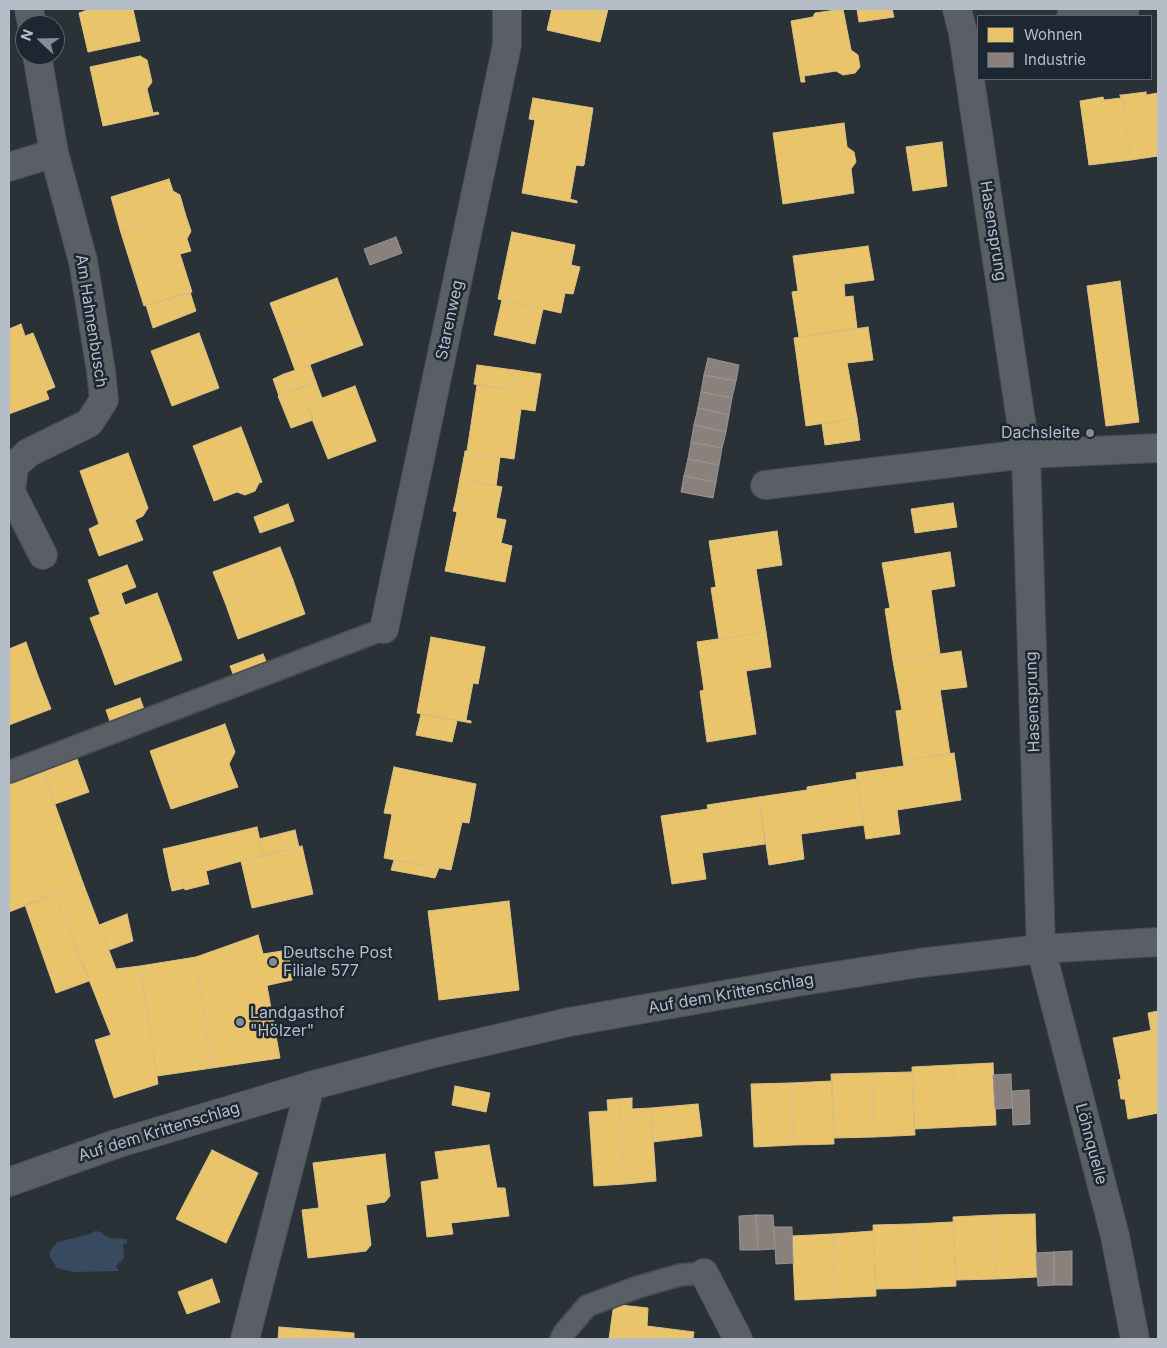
<!DOCTYPE html>
<meta charset="utf-8">
<style>
body{margin:0}
#map{position:relative;width:1167px;height:1348px;overflow:hidden;background:#2a3137;font-family:Inter,sans-serif}
canvas{display:block}
.frame{position:absolute;inset:0;border:10px solid #b4bdc8;pointer-events:none}
.legend{position:absolute;left:977px;top:15px;width:175px;height:65px;box-sizing:border-box;background:#1d2732;border:1px solid #59636e;margin:0;padding:6px 9px;list-style:none;font-size:15px;color:#b4bdc8}
.legend li{display:flex;align-items:center;gap:10px;height:25px}
.legend b{width:25px;border:1px solid #59636e}
.north{position:absolute;left:15px;top:15px;width:50px;height:50px;box-sizing:border-box;background:#1d2732;border:1px solid #59636e;border-radius:50%;rotate:291deg;font-size:14px;font-weight:700;line-height:20px;text-align:center;color:#b4bdc8}
.north::after{content:'';display:block;margin:auto;width:18px;height:22px;background:#848c95;clip-path:polygon(50% 0,100% 100%,50% 72%,0 100%)}
</style>
<div id="map">
<canvas width="1167" height="1348"></canvas>
<div class="frame"></div>
<ul class="legend">
<li><b style="height:14px;background:#e9c46a"></b>Wohnen</li>
<li><b style="height:14px;background:#8a817c"></b>Industrie</li>
</ul>
<div class="north">N</div>
</div>
<script>
const ctx = document.querySelector('canvas').getContext('2d');
ctx.lineJoin = 'round';
function fillPath(path, color) {
  ctx.fillStyle = color;
  ctx.fill(path, 'evenodd');
}
function toPath(rows) {
  const path = new Path2D();
  for (const r of rows) {
    path.moveTo(r[0], r[1]);
    for (let i = 2; i < r.length; i += 2) path.lineTo(r[i], r[i + 1]);
  }
  return path;
}
function strokePath(path, color, width, dash) {
  ctx.strokeStyle = color;
  ctx.lineWidth = width;
  ctx.lineCap = dash ? 'butt' : 'round';
  ctx.setLineDash(dash || []);
  ctx.stroke(path);
}
function drawText(font, color, halo, rows, align = 'center') {
  ctx.font = font + ' Inter,sans-serif';
  ctx.lineWidth = 5;
  ctx.setLineDash([]);
  ctx.textBaseline = 'middle';
  ctx.strokeStyle = halo;
  ctx.fillStyle = color;
  for (const [text, x, y, turn = 0] of rows) {
    ctx.save();
    ctx.translate(x, y);
    ctx.rotate((+turn || 0) * Math.PI / 180);
    ctx.textAlign = isNaN(turn) ? turn : align;
    if (halo) ctx.strokeText(text, 0, 0);
    ctx.fillText(text, 0, 0);
    ctx.restore();
  }
}
const water = toPath([
 [95,1231,101,1232,105,1236,111,1238,127,1239,127,1243,123,1245,124,1258,116,1266,119,1271,73,1272,57,1268,50,1257,50,1251,57,1242,87,1235]
]);
const homes = toPath([
 [90,9,133,9,140,41,88,52,79,13,90,9],
 [552,9,608,9,600,42,547,30,552,9],
 [843,9,851,50,858,55,860,67,855,73,843,75,836,71,804,76,805,82,801,82,791,21,813,17,815,13,843,9],
 [857,9,892,9,894,17,859,22,857,9],
 [140,56,147,60,152,82,147,89,153,113,158,112,159,114,103,126,90,67,140,56],
 [1146,92,1146,95,1158,93,1158,156,1131,160,1122,95,1146,92],
 [1120,95,1122,95,1131,160,1089,165,1080,101,1103,97,1104,100,1121,98,1120,95],
 [533,98,593,108,584,165,583,166,576,165,570,199,577,201,577,203,522,193,535,120,529,119,533,98],
 [844,123,847,147,854,152,856,162,851,169,854,193,783,204,773,133,844,123],
 [942,142,947,186,913,191,906,147,942,142],
 [169,179,173,191,180,195,185,213,121,233,111,197,169,179],
 [185,213,191,231,187,239,191,251,180,254,192,292,144,306,121,233,185,213],
 [512,232,575,245,571,265,580,267,573,294,565,293,561,313,498,299,512,232],
 [868,246,874,280,844,284,845,297,853,296,857,328,799,337,792,292,798,291,793,256,868,246],
 [337,278,350,312,283,337,270,303,337,278],
 [1120,281,1139,422,1106,426,1087,286,1120,281],
 [190,292,196,311,153,328,146,305,190,292],
 [502,300,543,309,535,344,494,335,502,300],
 [350,312,363,345,295,370,283,337,350,312],
 [21,324,25,336,33,333,55,387,46,391,49,399,9,414,9,329,21,324],
 [868,327,873,360,847,363,857,418,806,426,794,338,868,327],
 [199,333,219,388,172,406,151,351,199,333],
 [310,365,316,382,290,391,284,374,310,365],
 [477,365,514,370,511,390,474,384,477,365],
 [514,370,541,374,535,411,521,409,514,459,465,452,465,451,467,451,477,385,511,390,514,370],
 [284,374,290,391,279,396,273,379,284,374],
 [316,382,322,398,306,404,313,420,291,428,278,396,316,382],
 [355,386,376,441,328,459,306,404,355,386],
 [857,418,860,440,825,445,822,424,857,418],
 [241,427,262,482,259,483,255,491,245,495,237,492,214,501,193,446,241,427],
 [465,452,500,457,496,486,460,478,465,452],
 [128,453,148,508,143,516,135,520,143,540,99,556,89,529,99,524,80,471,128,453],
 [460,478,502,487,498,507,456,499,460,478],
 [456,499,498,507,496,518,506,520,501,543,512,546,505,582,445,571,457,512,453,511,456,499],
 [953,503,957,527,915,533,911,509,953,503],
 [288,504,294,521,260,533,254,517,288,504],
 [777,531,782,565,756,569,766,632,719,639,711,588,716,587,709,541,777,531],
 [280,547,293,580,226,605,213,572,280,547],
 [950,552,955,586,931,590,940,654,893,661,885,609,890,608,882,563,950,552],
 [127,565,136,587,121,593,125,605,100,614,88,580,127,565],
 [293,580,305,614,238,639,226,605,293,580],
 [157,593,170,627,103,652,90,618,157,593],
 [170,627,182,660,115,685,103,652,170,627],
 [766,632,771,667,746,671,756,734,707,742,700,691,704,690,697,642,766,632],
 [431,637,485,647,478,684,473,683,466,720,471,721,471,723,417,713,431,637],
 [26,642,38,676,9,687,9,649,26,642],
 [961,651,967,687,940,690,950,754,903,761,896,711,902,710,893,661,961,651],
 [263,654,270,670,236,682,230,666,263,654],
 [38,676,51,709,9,725,9,687,38,676],
 [140,698,146,715,112,727,106,710,140,698],
 [421,714,457,721,452,742,416,735,421,714],
 [225,724,235,752,229,764,238,787,171,809,150,751,225,724],
 [954,753,961,800,897,810,900,834,866,839,856,773,904,766,903,761,954,753],
 [77,759,89,792,55,804,43,771,77,759],
 [394,767,476,784,469,823,462,822,451,870,384,858,392,814,384,813,394,767],
 [43,771,83,883,9,912,9,783,43,771],
 [857,779,864,825,801,834,804,859,769,865,759,797,807,790,807,787,857,779],
 [759,797,765,844,702,853,706,879,672,884,661,816,708,809,707,805,759,797],
 [257,827,263,855,206,871,209,884,185,890,182,876,169,878,163,849,257,827],
 [295,830,299,847,263,855,259,839,295,830],
 [302,846,313,894,252,908,241,861,302,846],
 [394,860,439,868,435,878,391,870,394,860],
 [182,876,185,888,172,891,169,878,182,876],
 [83,883,116,969,140,966,158,1084,114,1098,95,1040,111,1035,55,894,83,883],
 [55,894,89,981,56,993,25,905,55,894],
 [509,901,519,990,439,1000,428,911,509,901],
 [127,914,133,941,109,950,99,925,127,914],
 [258,935,263,954,288,950,292,980,269,985,267,986,280,1058,212,1068,196,957,258,935],
 [196,957,212,1068,157,1076,140,966,196,957],
 [1158,1011,1158,1029,1151,1031,1148,1013,1158,1011],
 [1158,1029,1158,1113,1128,1119,1125,1099,1121,1099,1118,1080,1121,1079,1113,1038,1158,1029],
 [993,1063,996,1125,955,1127,953,1065,993,1063],
 [953,1065,955,1127,914,1129,912,1067,953,1065],
 [912,1072,915,1135,874,1137,872,1073,912,1072],
 [872,1073,874,1137,834,1138,831,1074,872,1073],
 [832,1081,834,1144,794,1145,791,1083,832,1081],
 [791,1083,794,1145,754,1147,751,1084,791,1083],
 [455,1086,490,1093,486,1112,452,1105,455,1086],
 [632,1098,632,1109,651,1108,656,1181,625,1184,619,1099,632,1098],
 [619,1099,625,1184,594,1186,589,1112,608,1111,607,1100,619,1099],
 [698,1104,702,1136,653,1142,651,1108,698,1104],
 [489,1145,497,1188,505,1188,509,1216,451,1223,453,1234,427,1237,421,1182,439,1179,435,1152,489,1145],
 [212,1150,258,1173,226,1243,176,1219,212,1150],
 [385,1154,390,1196,385,1202,366,1205,371,1245,366,1251,308,1258,302,1210,319,1208,313,1163,385,1154],
 [1035,1214,1037,1277,996,1279,994,1215,1035,1214],
 [994,1215,996,1279,956,1280,953,1217,994,1215],
 [953,1222,956,1286,916,1288,913,1224,953,1222],
 [913,1224,916,1288,876,1289,873,1225,913,1224],
 [873,1231,876,1296,835,1298,833,1234,873,1231],
 [833,1234,835,1298,795,1300,792,1236,833,1234],
 [212,1279,220,1302,187,1314,178,1292,212,1279],
 [620,1305,648,1308,647,1326,694,1332,693,1339,609,1339,613,1310,620,1305],
 [279,1327,354,1333,354,1339,278,1339,279,1327]
]);
const industry = toPath([
 [396,237,402,253,370,265,364,249,396,237],
 [708,358,739,365,736,381,704,375,708,358],
 [704,375,736,381,732,398,701,392,704,375],
 [701,392,732,398,729,415,698,408,701,392],
 [698,408,729,415,726,432,694,425,698,408],
 [694,425,726,432,722,448,691,442,694,425],
 [691,442,722,448,719,465,688,459,691,442],
 [688,459,719,465,716,482,684,476,688,459],
 [684,476,716,482,713,498,681,492,684,476],
 [1011,1074,1012,1108,995,1109,993,1075,1011,1074],
 [1029,1090,1030,1124,1013,1125,1012,1091,1029,1090],
 [756,1215,758,1250,740,1250,739,1216,756,1215],
 [756,1215,773,1215,775,1249,758,1250,756,1215],
 [774,1227,792,1227,793,1263,776,1264,774,1227],
 [1072,1251,1072,1285,1054,1285,1054,1252,1072,1251],
 [1054,1252,1054,1285,1038,1286,1036,1253,1054,1252]
]);
const service = toPath([
 [9,772,384,629],
 [561,1339,564,1333,587,1306,638,1287,680,1275,704,1273]
]);
const minor = toPath([
 [29,9,32,25],
 [957,9,963,33,1026,454,1041,949,1115,1236,1135,1339],
 [1071,16,1125,9],
 [37,55,54,153,83,261,101,371,104,400,89,423,28,453,14,466,11,492,43,555],
 [9,167,54,153],
 [765,485,1026,454,1158,448],
 [384,629,507,45,507,9],
 [704,1273,738,1339],
 [245,1339,310,1086]
]);
const tertiary = toPath([
 [9,1182,116,1144,310,1086,431,1054,569,1022,803,981,919,963,1041,949,1158,942]
]);
const markers = [
 [1090,433,5,"#848c95"],
 [273,962,5,"#848c95"],
 [240,1022,5,"#848c95"]
];
const streetNames = [
 ["Hasensprung",993,231,81],
 ["Starenweg",450,320,-78],
 ["Am Hahnenbusch",91,321,81],
 ["Hasensprung",1033,702,-92],
 ["Auf dem Krittenschlag",731,994,-10],
 ["Auf dem Krittenschlag",159,1132,-17],
 ["Löhnquelle",1091,1144,75]
];
const poiNames = [
 ["Dachsleite",1080,433,"right"],
 ["Deutsche Post",283,953],
 ["Filiale 577",283,971],
 ["Landgasthof",250,1013],
 ["\"Hölzer\"",250,1031]
];
fillPath(water, '#384a60');
fillPath(homes, '#e9c46a');
strokePath(homes, '#d9c286', 1);
fillPath(industry, '#8a817c');
strokePath(industry, '#979393', 1);
strokePath(service, '#484d52', 24);
strokePath(minor, '#484d52', 30);
strokePath(tertiary, '#484d52', 30);
strokePath(service, '#5a5e65', 21);
strokePath(minor, '#5a5e65', 28);
strokePath(tertiary, '#5a5e65', 28);
for (const [x, y, r, color] of markers) {
  const dot = new Path2D();
  dot.arc(x, y, r, 0, 2 * Math.PI);
  ctx.fillStyle = color;
  ctx.fill(dot);
  strokePath(dot, '#1d2732', 2);
}
drawText('16px', '#b4bdc8', '#1d2732', streetNames);
drawText('16px', '#b4bdc8', '#1d2732', poiNames, 'left');
</script>
